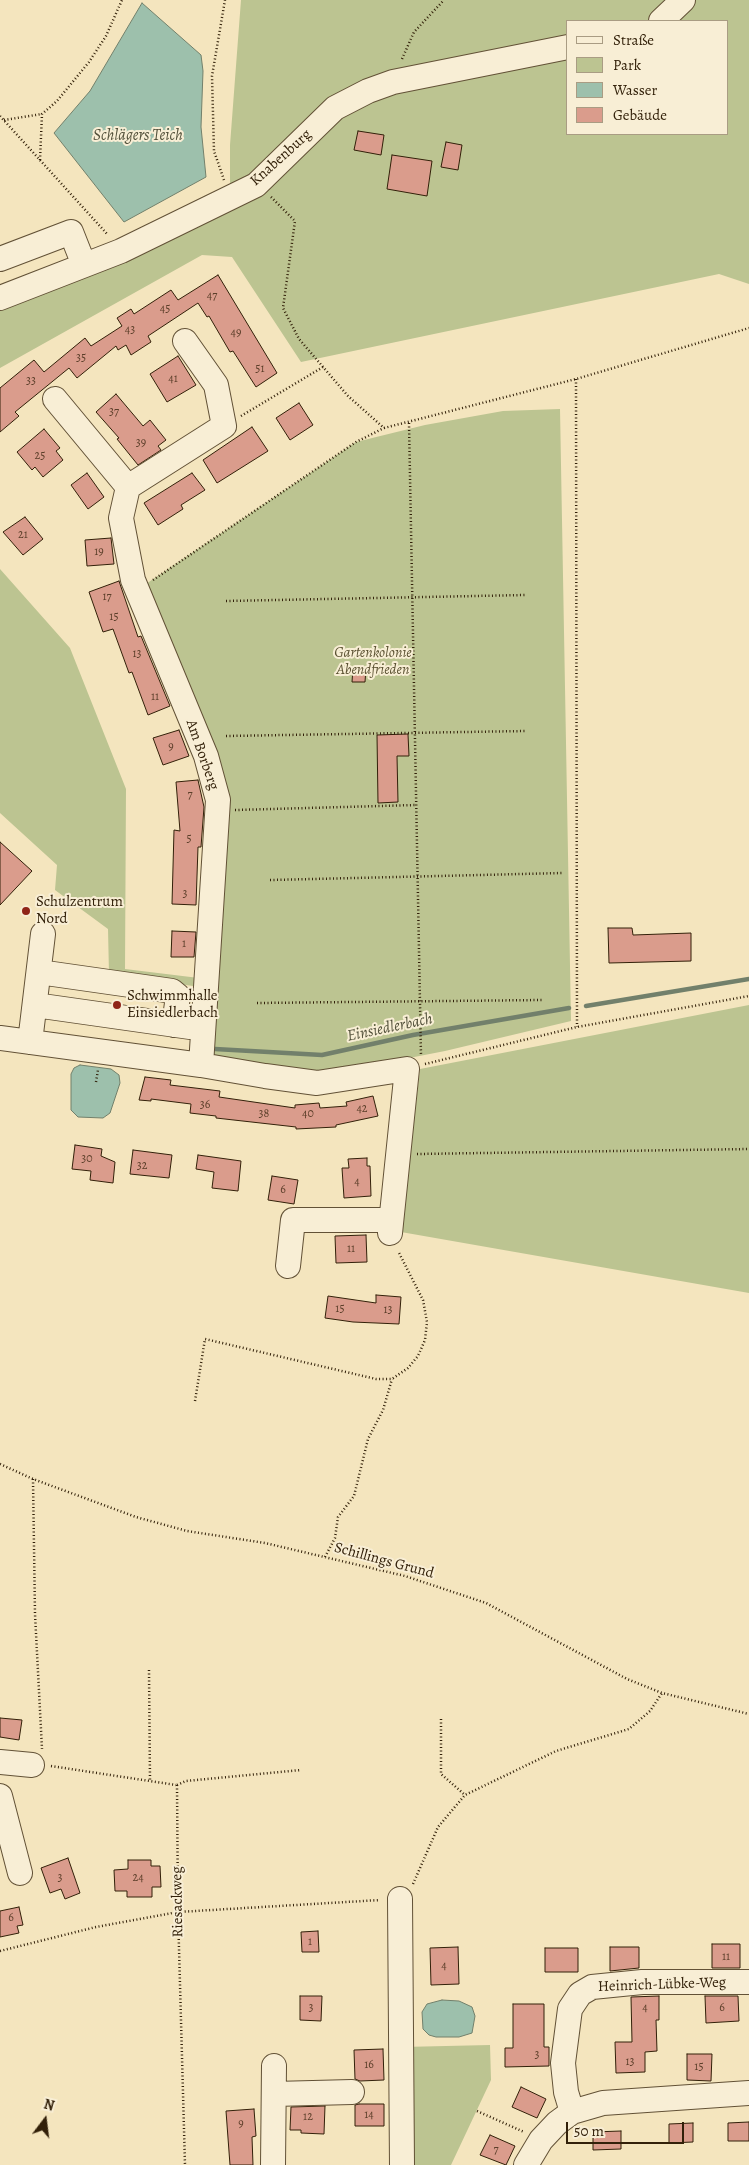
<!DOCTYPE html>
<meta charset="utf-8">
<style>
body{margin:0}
#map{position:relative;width:749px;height:2165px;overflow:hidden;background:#f4e5be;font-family:Alegreya,serif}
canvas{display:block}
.legend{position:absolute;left:566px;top:20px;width:162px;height:115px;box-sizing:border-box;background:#f8eed5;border:1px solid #a99c83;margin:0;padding:6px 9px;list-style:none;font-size:15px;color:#322009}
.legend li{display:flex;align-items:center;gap:10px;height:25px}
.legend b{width:25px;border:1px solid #a99c83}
.north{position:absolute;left:20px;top:2095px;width:50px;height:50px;-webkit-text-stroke:4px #f8eed5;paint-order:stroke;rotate:15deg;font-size:14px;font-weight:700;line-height:20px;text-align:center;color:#322009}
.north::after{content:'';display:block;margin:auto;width:18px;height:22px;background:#322009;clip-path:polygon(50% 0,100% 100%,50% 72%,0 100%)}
.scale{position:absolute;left:566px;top:2122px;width:118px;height:22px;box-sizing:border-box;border:2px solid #322009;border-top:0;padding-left:6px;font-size:15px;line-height:18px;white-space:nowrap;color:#322009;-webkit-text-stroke:4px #f8eed5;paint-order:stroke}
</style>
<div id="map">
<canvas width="749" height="2165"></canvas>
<ul class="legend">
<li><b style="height:6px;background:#f8eed5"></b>Straße</li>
<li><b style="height:14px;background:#bcc491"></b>Park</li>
<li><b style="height:14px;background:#9dc0ac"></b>Wasser</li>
<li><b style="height:14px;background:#da9c8c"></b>Gebäude</li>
</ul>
<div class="north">N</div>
<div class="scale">50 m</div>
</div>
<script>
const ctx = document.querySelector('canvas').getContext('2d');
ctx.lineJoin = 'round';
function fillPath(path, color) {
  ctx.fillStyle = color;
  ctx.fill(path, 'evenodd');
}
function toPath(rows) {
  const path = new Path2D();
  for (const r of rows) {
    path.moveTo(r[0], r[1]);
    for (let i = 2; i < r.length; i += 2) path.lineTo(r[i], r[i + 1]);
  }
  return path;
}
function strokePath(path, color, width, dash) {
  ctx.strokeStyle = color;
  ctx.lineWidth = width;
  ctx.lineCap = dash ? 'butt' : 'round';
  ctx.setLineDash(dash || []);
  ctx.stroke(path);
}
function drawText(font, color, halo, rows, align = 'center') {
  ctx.font = font + ' Alegreya,serif';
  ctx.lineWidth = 4;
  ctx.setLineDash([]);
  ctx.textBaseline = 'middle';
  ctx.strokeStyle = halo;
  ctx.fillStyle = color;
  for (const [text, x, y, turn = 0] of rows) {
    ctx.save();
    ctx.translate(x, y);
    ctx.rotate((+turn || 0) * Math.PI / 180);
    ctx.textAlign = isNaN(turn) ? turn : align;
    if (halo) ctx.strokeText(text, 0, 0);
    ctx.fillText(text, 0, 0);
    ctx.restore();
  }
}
const green = toPath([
 [241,0,749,0,749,284,719,274,301,362,232,257,202,255,0,368,0,298,230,198,230,145],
 [568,21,728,21,728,134,568,134],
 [560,409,571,1021,445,1051,327,1074,217,1061,204,1029,207,988,109,974,108,929,55,890,57,865,0,813,0,569,70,648,126,789,125,969,207,979,218,800,137,590,356,442,425,425,503,411],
 [749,1005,749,1293,401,1232,420,1069],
 [490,2045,491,2080,451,2165,402,2165,402,2047]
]);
const water = toPath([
 [142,3,201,55,203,71,201,127,206,177,124,222,54,133,90,91,142,3],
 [80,1065,111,1069,119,1075,120,1083,110,1113,103,1118,78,1117,71,1110,71,1074,74,1068,80,1065],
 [442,2000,459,2001,472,2007,475,2016,472,2033,459,2037,436,2037,429,2035,423,2029,422,2012,427,2004,442,2000]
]);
const stream = toPath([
 [586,1006,749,979],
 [215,1049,322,1055,413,1035,569,1008]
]);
const building = toPath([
 [358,131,384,135,381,155,354,150,358,131],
 [446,142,462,145,458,170,441,167,446,142],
 [392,155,432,161,427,196,387,189,392,155],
 [218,275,277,373,256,387,233,351,230,352,209,316,207,317,198,303,148,336,151,342,131,355,126,345,118,350,116,346,77,378,69,368,15,412,19,416,0,432,0,388,34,360,44,372,85,338,91,346,122,326,117,318,131,309,134,314,171,290,178,300,218,275],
 [178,356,196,385,167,402,150,374,178,356],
 [116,394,143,426,150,420,166,440,158,446,161,450,138,465,117,439,119,438,96,412,116,394],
 [299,403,313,425,290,440,276,418,299,403],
 [252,427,268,451,217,483,203,460,252,427],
 [44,429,60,448,56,451,63,460,43,477,35,467,32,470,17,452,44,429],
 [87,473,104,497,88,509,71,485,87,473],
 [192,473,205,490,181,505,183,509,158,525,144,503,192,473],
 [25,517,43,539,23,555,3,532,25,517],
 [111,538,114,564,87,566,85,540,111,538],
 [119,581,138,637,141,636,170,706,148,715,132,672,129,673,113,629,103,632,89,592,119,581],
 [353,668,366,668,365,682,352,682,353,668],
 [179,730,189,756,163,765,153,738,179,730],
 [408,734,409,756,397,756,398,802,378,803,377,735,408,734],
 [198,780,204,807,201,847,198,847,196,905,172,904,174,830,180,831,176,782,198,780],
 [0,842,32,871,0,905,0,842],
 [608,928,632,928,633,935,691,933,691,961,609,963,608,928],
 [172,931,196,932,194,957,171,957,172,931],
 [145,1077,171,1080,170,1085,220,1091,219,1097,295,1108,295,1105,319,1103,320,1108,347,1106,346,1102,373,1096,378,1116,336,1125,336,1127,296,1129,296,1127,216,1118,216,1116,190,1113,191,1104,151,1099,151,1101,139,1100,145,1077],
 [75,1145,102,1149,101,1156,115,1162,113,1183,90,1180,91,1171,72,1169,75,1145],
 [133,1150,172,1155,169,1178,130,1174,133,1150],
 [198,1155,241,1161,238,1191,212,1188,214,1172,196,1169,198,1155],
 [367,1158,367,1166,370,1166,371,1196,344,1198,342,1168,349,1168,348,1159,367,1158],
 [272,1176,298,1180,294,1204,268,1200,272,1176],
 [366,1235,367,1262,336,1263,335,1236,366,1235],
 [376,1295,401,1297,399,1324,353,1322,325,1318,328,1296,376,1303,376,1295],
 [0,1718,22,1720,19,1740,0,1737,0,1718],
 [68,1858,80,1893,65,1899,61,1889,50,1893,41,1868,68,1858],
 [128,1860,151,1860,151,1866,160,1866,161,1887,152,1887,152,1897,127,1897,127,1891,115,1891,114,1870,128,1869,128,1860],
 [19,1907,23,1925,17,1926,19,1933,0,1937,0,1911,19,1907],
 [318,1931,319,1952,302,1952,301,1932,318,1931],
 [712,1944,740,1944,740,1968,712,1968,712,1944],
 [458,1947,459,1984,431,1985,430,1948,458,1947],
 [610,1947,639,1947,639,1968,610,1971,610,1947],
 [545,1948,578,1948,578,1972,545,1972,545,1948],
 [300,1996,322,1996,321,2021,300,2020,300,1996],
 [659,1996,659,2020,656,2020,657,2051,645,2052,645,2072,616,2073,615,2042,632,2042,631,1997,659,1996],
 [705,1996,738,1996,739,2021,706,2023,705,1996],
 [513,2004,544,2004,544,2047,549,2047,549,2066,505,2067,505,2048,513,2048,513,2004],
 [383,2049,384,2080,360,2081,355,2079,354,2050,383,2049],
 [687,2054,712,2054,711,2081,687,2080,687,2054],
 [521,2087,546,2099,537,2118,512,2107,521,2087],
 [359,2104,384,2104,384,2126,355,2126,355,2105,359,2104],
 [325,2106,324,2134,301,2133,301,2130,290,2130,291,2107,325,2106],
 [254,2109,256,2136,252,2137,253,2165,230,2165,226,2111,254,2109],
 [749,2122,749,2141,728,2141,728,2123,749,2122],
 [693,2123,693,2142,669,2143,669,2124,693,2123],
 [621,2131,621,2149,593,2150,593,2132,621,2131],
 [490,2135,515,2146,506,2165,480,2155,490,2135]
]);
const path = toPath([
 [402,59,414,32,444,0],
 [0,116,108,235],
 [4,120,42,114],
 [40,160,42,114,57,101,89,62,106,36,122,0],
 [224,180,214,151,212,76,225,0],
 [271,197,295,221,283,308,299,339,348,396,384,428,576,379,749,328],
 [576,379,577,1027],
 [241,416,323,367],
 [409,423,421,1056],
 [153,580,356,442,384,428],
 [226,601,525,595],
 [226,736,525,731],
 [235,810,416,805],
 [270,880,563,873],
 [257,1003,542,1000],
 [425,1064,577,1027,749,996],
 [96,1082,98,1070],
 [417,1154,749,1149],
 [195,1401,205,1339,376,1379,392,1379,408,1368,418,1356,425,1340,427,1322,423,1300,398,1251],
 [0,1464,33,1479,136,1517,187,1531,265,1543,405,1576,486,1603,627,1679,662,1693,749,1714],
 [33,1479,35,1614,42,1749],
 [325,1557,335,1538,338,1517,354,1496,368,1439,383,1410,392,1379],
 [149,1670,150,1780],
 [441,1719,441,1774,465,1795],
 [51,1766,176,1785],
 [177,1785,178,1912,185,2165],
 [177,1785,186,1781,301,1770],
 [413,1884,438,1827,465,1795,556,1751,629,1729,650,1711,662,1693],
 [0,1951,96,1927,178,1912,380,1900],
 [477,2111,524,2132]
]);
const minor = toPath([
 [661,21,683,0],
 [0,259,71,232,84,265],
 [0,298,121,251,256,185,335,108,368,91,393,82,568,47],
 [55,399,128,487,121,518,133,580,206,756,218,800,201,1065],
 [128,487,224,426,216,385,185,341],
 [39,972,172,991,178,996,174,1025],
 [35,1005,190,1027],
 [0,1038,201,1065,265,1076,317,1083,407,1069,390,1233],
 [30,1042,43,934],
 [288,1266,293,1220,391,1220],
 [0,1762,32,1765],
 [0,1796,20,1873],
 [400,1899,402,2165],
 [274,2094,352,2092],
 [572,2112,566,2092,563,2063,570,2009,580,1994,592,1987,642,1982,749,1982],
 [273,2165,274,2066],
 [526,2165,541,2140,557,2123,572,2112,603,2103,749,2093]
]);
const markers = [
 [26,911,5,"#8f2418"],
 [117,1005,5,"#8f2418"]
];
const numberNames = [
 ["47",212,296],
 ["45",165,309],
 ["43",130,330],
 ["49",236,333],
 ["35",81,358],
 ["51",260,369],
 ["41",173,379],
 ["33",31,381],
 ["37",114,412],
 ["39",141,443],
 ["25",40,456],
 ["21",23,535],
 ["19",99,552],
 ["17",107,597],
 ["15",114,617],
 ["13",137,654],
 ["11",155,697],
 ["9",171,747],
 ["7",190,795],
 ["5",189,839],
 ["3",185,894],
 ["1",184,944],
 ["36",205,1105],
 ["42",362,1109],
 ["38",264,1114],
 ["40",308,1114],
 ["30",87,1159],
 ["32",142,1166],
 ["4",357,1182],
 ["6",283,1190],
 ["11",351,1249],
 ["15",340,1309],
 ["13",388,1310],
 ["3",60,1878],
 ["24",138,1878],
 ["6",11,1918],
 ["1",310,1942],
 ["11",726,1957],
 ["4",444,1966],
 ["3",311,2008],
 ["4",645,2008],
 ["6",722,2008],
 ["3",537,2055],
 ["13",630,2062],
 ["16",369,2065],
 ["15",699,2067],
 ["14",369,2115],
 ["12",308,2117],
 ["9",241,2124],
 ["7",496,2150]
];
const streetNames = [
 ["Knabenburg",281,158,-42],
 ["Am Borberg",202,755,71],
 ["Schillings Grund",384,1561,15],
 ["Riesackweg",178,1902,-91],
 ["Heinrich-Lübke-Weg",662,1985,-2]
];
const parkNames = [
 ["Gartenkolonie",373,653],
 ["Abendfrieden",373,670]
];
const poiNames = [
 ["Schulzentrum",36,902],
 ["Nord",36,919],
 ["Schwimmhalle",127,996],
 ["Einsiedlerbach",127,1013]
];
const waterNames = [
 ["Schlägers Teich",138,136],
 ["Einsiedlerbach",390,1028,-12]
];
fillPath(green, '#bcc491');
fillPath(water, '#9dc0ac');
strokePath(water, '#72806b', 1);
strokePath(stream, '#72806b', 4.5);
fillPath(building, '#da9c8c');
strokePath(building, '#322009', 1);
strokePath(minor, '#625136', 26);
strokePath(path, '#322009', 2.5, [1, 2.5]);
strokePath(minor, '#f8eed5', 24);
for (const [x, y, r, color] of markers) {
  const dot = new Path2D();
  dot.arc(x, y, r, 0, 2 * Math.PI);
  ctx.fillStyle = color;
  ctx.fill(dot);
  strokePath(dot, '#f8eed5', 2);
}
drawText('12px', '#5c3f2a', null, numberNames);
drawText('15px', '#322009', '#f8eed5', streetNames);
drawText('italic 15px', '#5b5132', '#f8eed5', parkNames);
drawText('15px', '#322009', '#f8eed5', poiNames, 'left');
drawText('italic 16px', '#52503a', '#f8eed5', waterNames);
</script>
